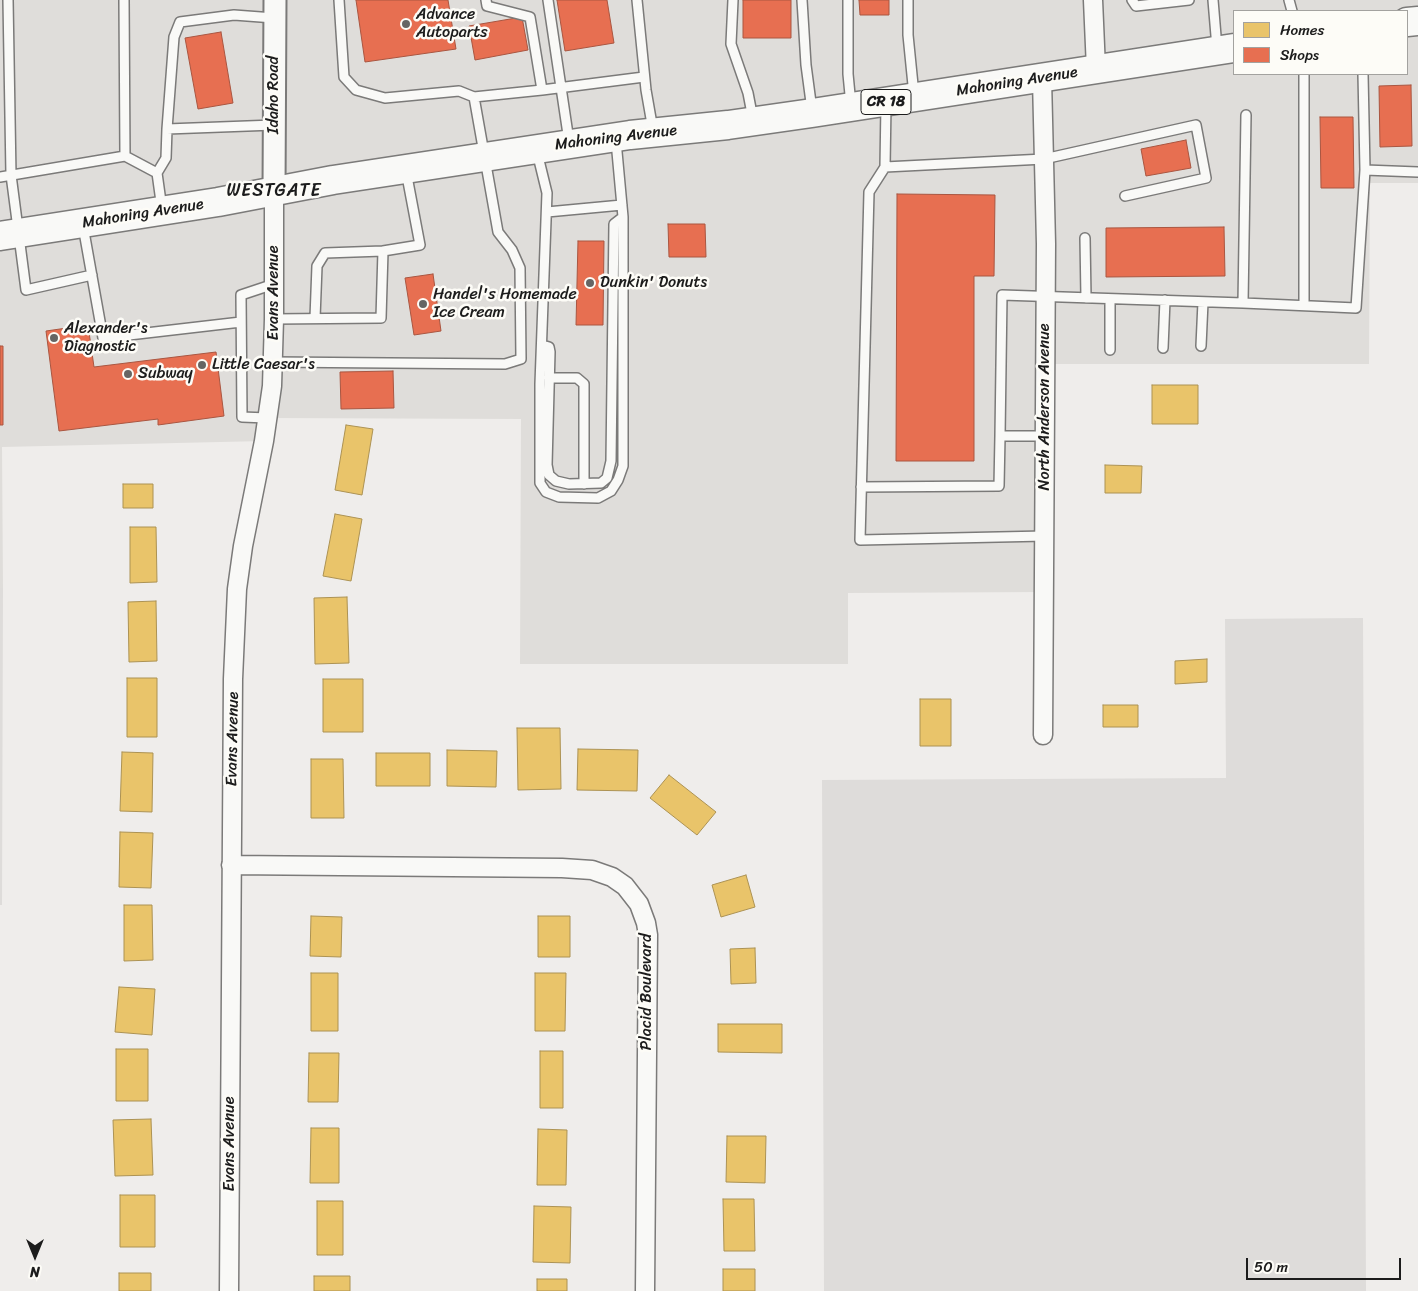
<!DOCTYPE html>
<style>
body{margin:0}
#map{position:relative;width:1418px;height:1291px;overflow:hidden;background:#efedeb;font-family:Sriracha,sans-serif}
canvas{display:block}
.legend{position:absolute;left:1233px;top:10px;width:175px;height:65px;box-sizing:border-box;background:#fdfcf7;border:1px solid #a3a29f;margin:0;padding:6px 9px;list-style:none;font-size:15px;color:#1c1c1c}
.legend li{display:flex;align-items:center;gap:10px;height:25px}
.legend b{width:25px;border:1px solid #a3a29f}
.north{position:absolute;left:10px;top:1231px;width:50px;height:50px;-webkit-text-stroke:4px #fdfcf7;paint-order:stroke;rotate:180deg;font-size:14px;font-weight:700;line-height:20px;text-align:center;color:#1c1c1c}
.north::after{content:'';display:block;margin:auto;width:18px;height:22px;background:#1c1c1c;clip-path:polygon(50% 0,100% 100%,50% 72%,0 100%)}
.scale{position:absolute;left:1246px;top:1258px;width:155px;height:22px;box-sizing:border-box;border:2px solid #1c1c1c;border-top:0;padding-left:6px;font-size:15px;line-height:18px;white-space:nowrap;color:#1c1c1c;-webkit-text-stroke:4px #fdfcf7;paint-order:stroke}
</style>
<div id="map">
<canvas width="1418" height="1291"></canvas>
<ul class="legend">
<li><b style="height:14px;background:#e9c46a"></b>Homes</li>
<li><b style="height:14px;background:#e76f51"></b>Shops</li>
</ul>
<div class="north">N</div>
<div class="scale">50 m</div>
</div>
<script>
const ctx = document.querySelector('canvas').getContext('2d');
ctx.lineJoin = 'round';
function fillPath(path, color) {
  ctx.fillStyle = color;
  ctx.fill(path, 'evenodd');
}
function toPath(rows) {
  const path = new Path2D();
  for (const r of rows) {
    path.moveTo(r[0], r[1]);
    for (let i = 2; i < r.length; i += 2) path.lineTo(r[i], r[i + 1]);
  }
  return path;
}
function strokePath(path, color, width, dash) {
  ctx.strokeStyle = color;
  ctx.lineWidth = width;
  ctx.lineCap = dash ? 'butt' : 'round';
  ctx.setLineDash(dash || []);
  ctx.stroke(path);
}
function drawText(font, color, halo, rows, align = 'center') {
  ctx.font = font + ' Sriracha,sans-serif';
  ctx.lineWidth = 5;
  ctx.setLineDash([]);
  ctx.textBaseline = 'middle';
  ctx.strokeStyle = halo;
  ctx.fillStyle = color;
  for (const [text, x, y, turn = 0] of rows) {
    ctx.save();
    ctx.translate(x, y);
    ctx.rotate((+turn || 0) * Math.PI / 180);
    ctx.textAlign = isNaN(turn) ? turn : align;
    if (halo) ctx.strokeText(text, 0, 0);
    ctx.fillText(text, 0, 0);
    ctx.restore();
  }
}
const built = toPath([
 [0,0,1418,0,1418,183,1370,183,1369,364,1046,364,1044,592,848,593,848,664,520,664,521,419,268,418,264,441,2,447,3,588,0,588],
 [1234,11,1407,11,1407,74,1234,74]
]);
const green = toPath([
 [0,588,3,588,2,905,0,905],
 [1363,618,1366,1291,824,1291,822,780,1226,778,1225,619]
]);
const homes = toPath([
 [1152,385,1198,385,1198,424,1152,424,1152,385],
 [346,425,373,429,362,495,335,490,346,425],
 [1105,465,1142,466,1141,493,1105,493,1105,465],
 [123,484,153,484,153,508,123,508,123,484],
 [335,514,362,519,351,581,323,576,335,514],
 [130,527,156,527,157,582,130,583,130,527],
 [347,597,349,663,315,664,314,598,347,597],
 [156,601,157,661,129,662,128,602,156,601],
 [1207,659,1207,682,1175,684,1175,661,1207,659],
 [127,678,157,678,157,737,127,737,127,678],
 [323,679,363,679,363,732,323,732,323,679],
 [920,699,951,699,951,746,920,746,920,699],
 [1103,705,1138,705,1138,727,1103,727,1103,705],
 [517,728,560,728,561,789,518,790,517,728],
 [578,749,638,750,637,791,577,790,578,749],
 [447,750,497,751,496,787,447,786,447,750],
 [122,752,153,753,152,812,120,811,122,752],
 [376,753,430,753,430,786,376,786,376,753],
 [311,759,343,759,344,818,311,818,311,759],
 [669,775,716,812,697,835,650,798,669,775],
 [120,832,153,833,151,888,119,887,120,832],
 [746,875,755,907,721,917,712,885,746,875],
 [124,905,152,905,153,960,124,961,124,905],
 [311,916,342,917,341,957,310,956,311,916],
 [538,916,570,916,570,957,538,957,538,916],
 [755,948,756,983,731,984,730,949,755,948],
 [311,973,338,973,338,1031,311,1031,311,973],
 [535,973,566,973,565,1031,535,1031,535,973],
 [119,987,155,989,152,1035,115,1032,119,987],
 [718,1024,782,1024,782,1053,718,1052,718,1024],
 [116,1049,148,1049,148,1101,116,1101,116,1049],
 [540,1051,563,1051,563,1108,540,1108,540,1051],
 [309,1053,339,1053,338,1102,308,1102,309,1053],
 [151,1119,153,1175,115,1176,113,1120,151,1119],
 [311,1128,339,1128,339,1183,310,1183,311,1128],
 [538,1129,567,1130,566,1185,537,1185,538,1129],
 [727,1136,766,1136,765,1183,726,1182,727,1136],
 [120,1195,155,1195,155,1247,120,1247,120,1195],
 [723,1199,754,1199,755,1251,724,1251,723,1199],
 [317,1201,343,1201,343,1255,317,1255,317,1201],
 [534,1206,571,1207,570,1263,533,1262,534,1206],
 [723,1269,755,1269,755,1291,723,1291,723,1269],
 [119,1273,151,1273,151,1291,119,1291,119,1273],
 [314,1276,350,1276,350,1291,314,1291,314,1276],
 [537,1279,567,1279,567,1291,537,1291,537,1279]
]);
const shops = toPath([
 [356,0,448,0,456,49,365,62,356,0],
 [557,0,607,0,614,43,565,51,557,0],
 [743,0,791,0,791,38,743,38,743,0],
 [859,0,889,0,889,15,860,15,859,0],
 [522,17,528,50,475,60,469,26,522,17],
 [221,32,233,103,198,109,185,38,221,32],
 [1411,85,1412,146,1380,147,1379,86,1411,85],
 [1320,117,1353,117,1354,188,1321,188,1320,117],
 [1186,140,1191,168,1146,176,1141,149,1186,140],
 [897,194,995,195,994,276,974,276,974,461,896,461,897,194],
 [668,224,705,224,706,257,669,257,668,224],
 [1224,227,1225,276,1106,277,1106,228,1224,227],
 [578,241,604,241,603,325,576,325,578,241],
 [433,274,441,331,414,335,405,278,433,274],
 [88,325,94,367,216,352,224,416,158,425,158,419,59,431,46,331,88,325],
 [0,346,3,346,3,425,0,425,0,346],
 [393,371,394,408,341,409,340,372,393,371]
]);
const service = toPath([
 [8,0,11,175,26,290,92,275],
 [339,0,344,77,356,90,385,98,459,91,474,97,542,90,530,17,487,6,486,0],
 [548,0,569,141],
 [637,0,646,90,653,130],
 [733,0,731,44,748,93,753,119],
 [802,0,806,65,812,110],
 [848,0,848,74,851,105],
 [908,0,908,35,914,95],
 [1132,0,1136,6,1189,0],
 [1213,0,1217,48],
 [1289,0,1292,11],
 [1304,74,1304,305],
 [542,90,644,77],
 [886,104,885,167,869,192,860,540,1045,536],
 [167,129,174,37,180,22,234,15,274,18],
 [537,152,547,193,540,384,540,483,546,492,559,497,598,498,611,491,618,480,623,466,623,217,616,141],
 [125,156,157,173],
 [885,167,1044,159,1196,125,1206,178,1125,196],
 [1365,170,1418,172],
 [0,177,125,156,124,0],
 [162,209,157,173,166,158,167,129,274,125],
 [547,212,622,205],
 [83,226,103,338,241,322],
 [1085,238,1086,298],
 [383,251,420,245,406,171],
 [1110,299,1110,350],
 [1243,303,1356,308,1365,170,1363,74],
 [274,319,381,318,383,251,325,253,317,266,315,318],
 [542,345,549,347,550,352,547,465,549,475,556,481,569,484,601,483,607,478,611,461,614,224,623,217],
 [1201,346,1203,302],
 [1163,348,1165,300],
 [273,362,505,364,521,359,520,268,512,250,498,232,474,97],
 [549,378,577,378,584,384,584,484],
 [267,418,242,417,241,295,274,284],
 [1000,436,1002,295,1243,303,1246,115],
 [861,487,999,486,1000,436,1045,436]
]);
const minor = toPath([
 [1093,0,1096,69],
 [1042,79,1046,244,1043,735],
 [231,865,562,868,592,870,612,877,625,886,639,904,646,923,648,935,645,1291],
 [229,1291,233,679,237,589,243,546,264,441,272,386,274,319,274,191]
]);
const tertiary = toPath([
 [274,191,275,0]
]);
const primary = toPath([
 [1407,22,1418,21],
 [0,236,218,202,333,180,630,135,728,125,812,113,1234,48]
]);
const markers = [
 [406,24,5,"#666564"],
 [590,283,5,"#666564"],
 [423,304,5,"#666564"],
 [54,338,5,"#666564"],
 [202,365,5,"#666564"],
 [128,374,5,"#666564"]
];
const shields = [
 [886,102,50]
];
const shieldNames = [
 ["CR 18",886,102]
];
const poiNames = [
 ["Advance",416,15],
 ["Autoparts",416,33],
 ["Dunkin' Donuts",600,283],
 ["Handel's Homemade",433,295],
 ["Ice Cream",433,313],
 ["Alexander's",64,329],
 ["Diagnostic",64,347],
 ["Little Caesar's",212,365],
 ["Subway",138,374]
];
const streetNames = [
 ["Mahoning Avenue",1017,82,-9],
 ["Idaho Road",274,95,-90],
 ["Mahoning Avenue",616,138,-7],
 ["Mahoning Avenue",143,214,-9],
 ["Evans Avenue",274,293,-90],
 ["North Anderson Avenue",1045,407,-90],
 ["Evans Avenue",233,739,-89],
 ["Placid Boulevard",647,992,-90],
 ["Evans Avenue",230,1144,-90]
];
const neighbourhoodNames = [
 ["WESTGATE",274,191]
];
fillPath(built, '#dfddda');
fillPath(green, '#dedcda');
fillPath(homes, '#e9c46a');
strokePath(homes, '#ac9253', 1);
fillPath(shops, '#e76f51');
strokePath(shops, '#aa5641', 1);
strokePath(service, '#7b7a79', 12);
strokePath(minor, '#7b7a79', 21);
strokePath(tertiary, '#7b7a79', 25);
strokePath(primary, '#7b7a79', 31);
strokePath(service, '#f9f9f7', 9);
strokePath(minor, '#f9f9f7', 18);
strokePath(tertiary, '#f9f9f7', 21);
strokePath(primary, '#f9f9f7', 28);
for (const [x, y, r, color] of markers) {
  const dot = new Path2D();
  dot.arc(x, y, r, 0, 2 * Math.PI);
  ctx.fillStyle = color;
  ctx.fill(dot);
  strokePath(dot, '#fdfcf7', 2);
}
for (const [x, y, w] of shields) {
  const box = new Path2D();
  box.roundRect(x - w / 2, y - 12.5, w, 25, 4);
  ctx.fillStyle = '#fdfcf7';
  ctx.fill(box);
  strokePath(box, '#1c1c1c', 1);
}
drawText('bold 15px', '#1c1c1c', null, shieldNames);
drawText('16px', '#1c1c1c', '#fdfcf7', poiNames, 'left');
drawText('16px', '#1c1c1c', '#fdfcf7', streetNames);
ctx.letterSpacing = '1px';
drawText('18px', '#1c1c1c', '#fdfcf7', neighbourhoodNames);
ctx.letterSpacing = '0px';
</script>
